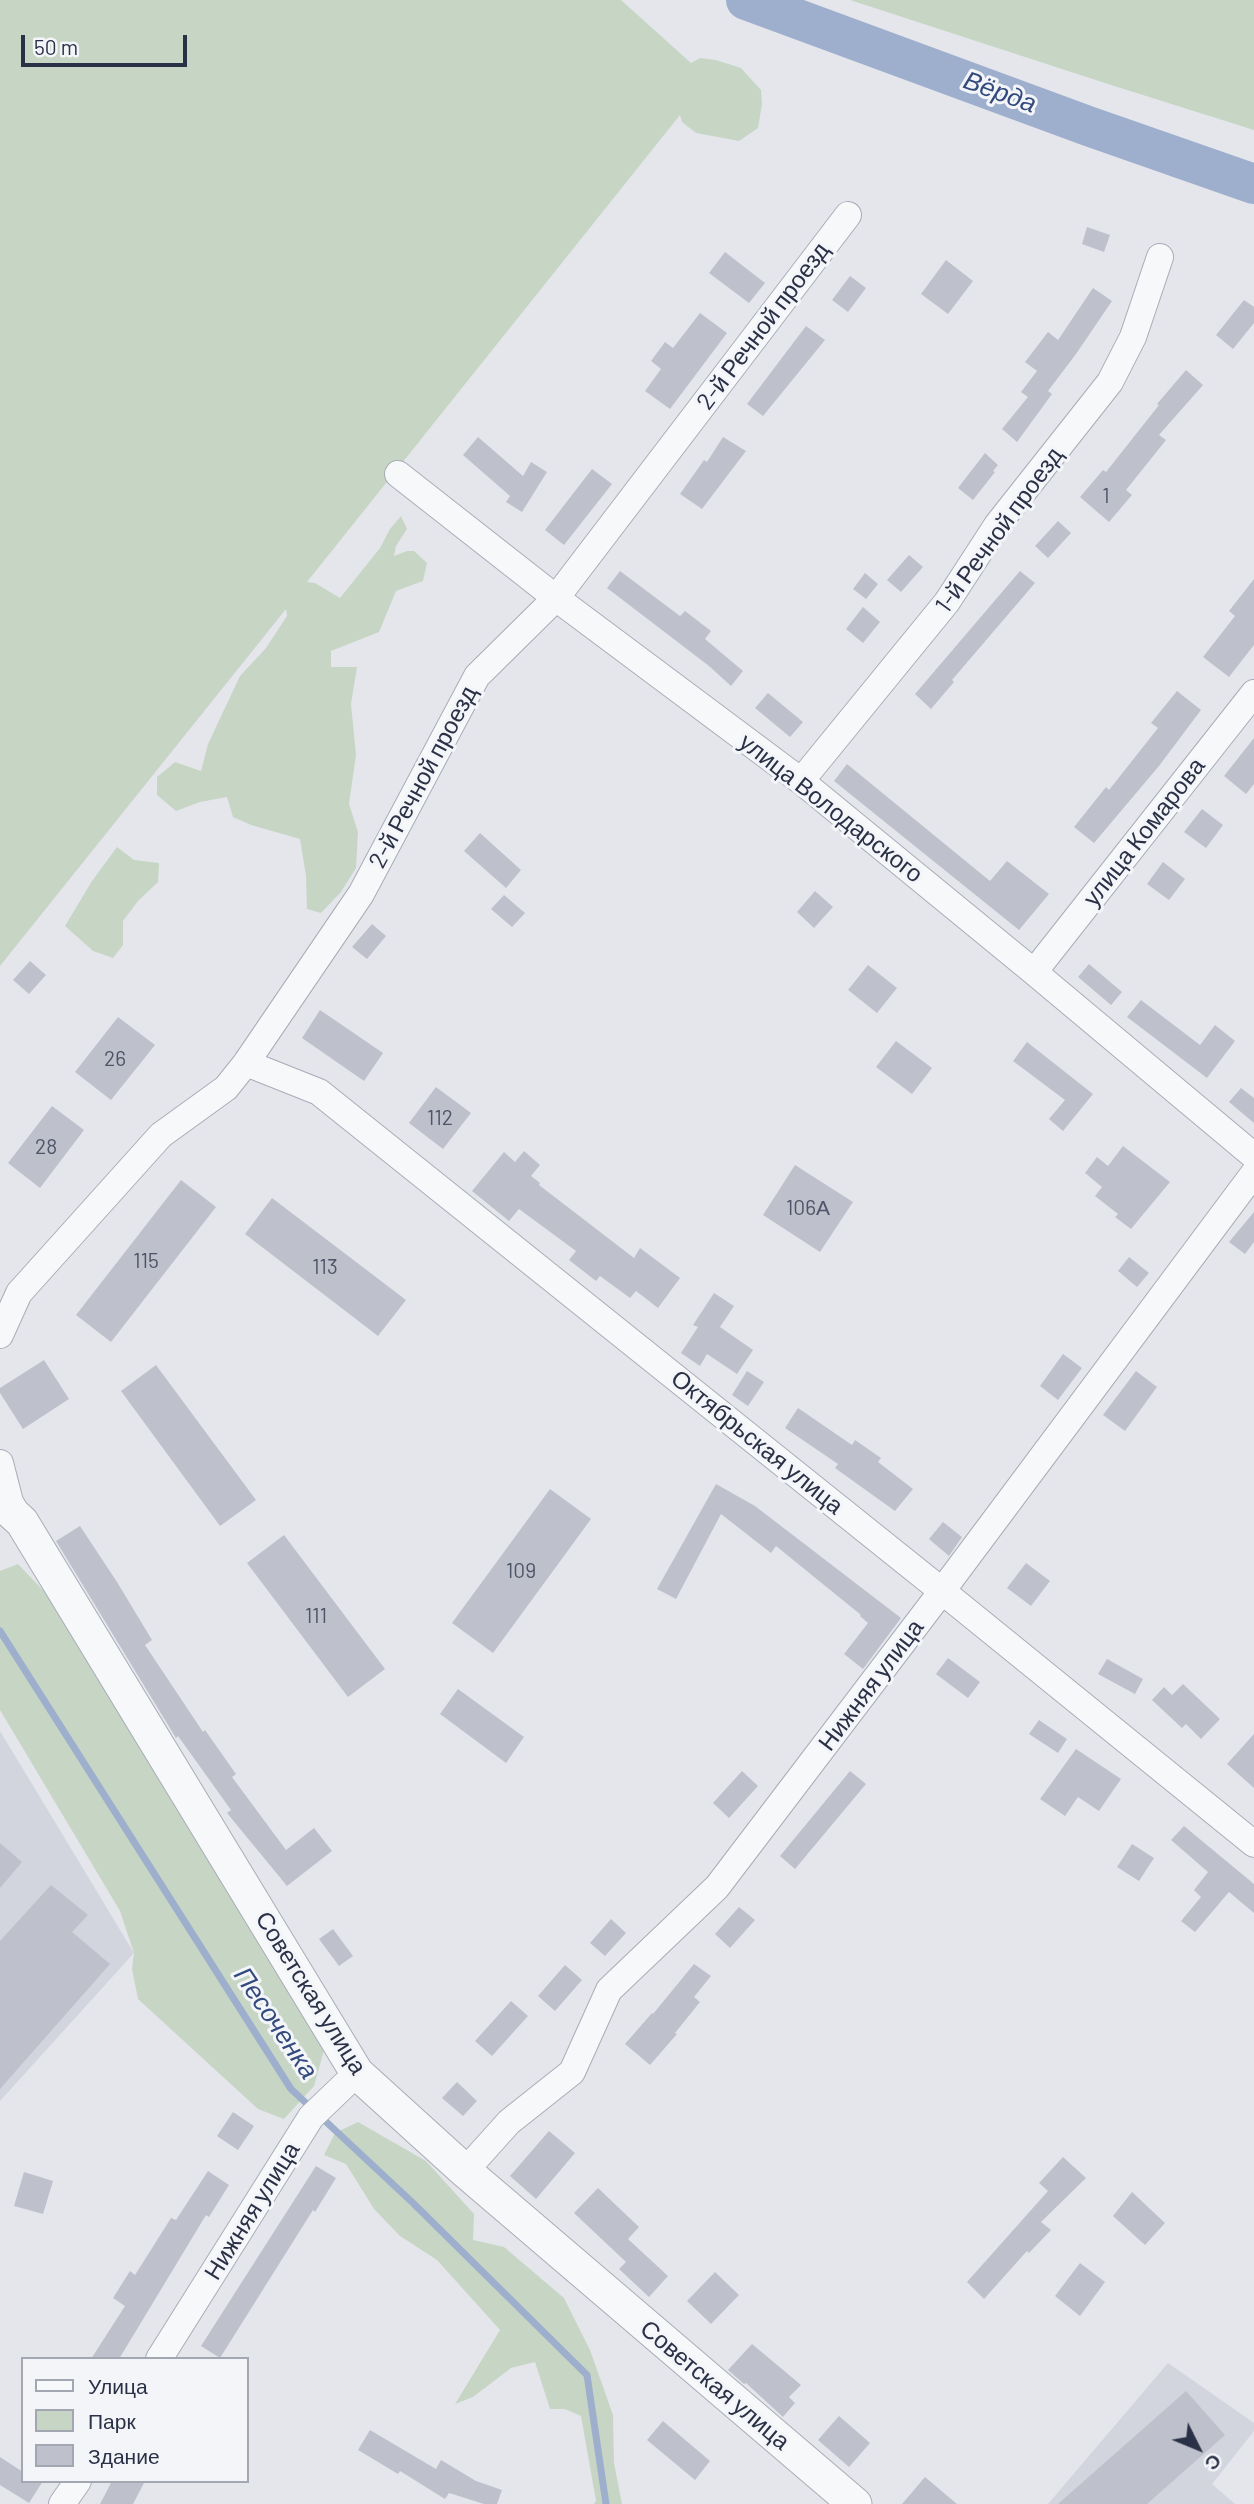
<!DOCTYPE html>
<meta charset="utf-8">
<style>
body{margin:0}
#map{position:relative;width:1254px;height:2504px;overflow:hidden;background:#e4e6ec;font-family:Barlow,sans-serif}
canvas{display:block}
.legend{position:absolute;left:21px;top:2357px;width:228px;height:126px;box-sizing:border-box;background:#f4f5f9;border:2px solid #a3a7b1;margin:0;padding:9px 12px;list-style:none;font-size:21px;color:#2a3146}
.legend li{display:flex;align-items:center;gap:14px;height:35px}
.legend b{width:35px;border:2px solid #a3a7b1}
.north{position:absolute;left:1163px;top:2413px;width:70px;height:70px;-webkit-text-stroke:5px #f4f5f9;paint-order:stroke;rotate:133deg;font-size:19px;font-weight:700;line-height:28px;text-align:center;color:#2a3146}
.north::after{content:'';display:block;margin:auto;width:24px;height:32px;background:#2a3146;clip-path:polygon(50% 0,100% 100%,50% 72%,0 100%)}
.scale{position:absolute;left:21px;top:35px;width:166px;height:32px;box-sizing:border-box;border:4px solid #2a3146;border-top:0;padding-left:9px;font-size:21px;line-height:24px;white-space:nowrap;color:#2a3146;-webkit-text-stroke:5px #f4f5f9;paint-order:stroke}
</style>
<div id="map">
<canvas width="1254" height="2504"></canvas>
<ul class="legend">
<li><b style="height:9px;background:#f7f8fa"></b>Улица</li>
<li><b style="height:19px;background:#c7d6c4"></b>Парк</li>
<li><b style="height:19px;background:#bec1cc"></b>Здание</li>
</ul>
<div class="north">С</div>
<div class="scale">50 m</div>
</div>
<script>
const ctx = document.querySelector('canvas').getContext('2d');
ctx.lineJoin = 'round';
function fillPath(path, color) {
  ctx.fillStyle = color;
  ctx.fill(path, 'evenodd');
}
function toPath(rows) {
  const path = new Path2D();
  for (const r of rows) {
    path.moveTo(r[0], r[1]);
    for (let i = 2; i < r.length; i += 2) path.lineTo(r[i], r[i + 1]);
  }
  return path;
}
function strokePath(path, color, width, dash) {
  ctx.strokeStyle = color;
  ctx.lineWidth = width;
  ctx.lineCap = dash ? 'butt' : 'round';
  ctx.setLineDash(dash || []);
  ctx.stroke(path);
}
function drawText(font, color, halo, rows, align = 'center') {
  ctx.font = font + ' Barlow,sans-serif';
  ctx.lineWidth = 6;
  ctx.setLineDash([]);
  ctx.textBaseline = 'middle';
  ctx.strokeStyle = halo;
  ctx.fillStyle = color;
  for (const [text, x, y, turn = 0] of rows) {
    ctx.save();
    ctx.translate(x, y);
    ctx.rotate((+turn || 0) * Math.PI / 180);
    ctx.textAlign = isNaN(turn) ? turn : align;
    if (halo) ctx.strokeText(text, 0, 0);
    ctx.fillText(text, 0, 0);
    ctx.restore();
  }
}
const built = toPath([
 [0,1731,134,1953,0,2101],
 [1168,2363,1254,2423,1254,2431,1212,2484,1235,2504,1048,2504]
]);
const green = toPath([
 [0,0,621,0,691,63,700,58,716,60,741,68,761,90,762,104,758,128,739,141,696,133,682,122,680,115,307,582,315,583,340,598,380,548,390,529,401,516,407,529,396,546,394,556,407,551,414,551,427,563,423,581,396,591,379,632,331,651,331,667,357,667,351,704,356,755,349,804,358,832,356,868,341,892,321,913,307,909,306,876,300,839,251,825,233,817,227,797,200,802,176,811,157,795,157,777,175,762,201,771,208,744,240,676,266,648,287,616,286,609,0,966],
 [850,0,1254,0,1254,130,1111,85],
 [117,847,134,860,159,863,158,882,138,901,123,921,123,945,113,958,93,951,65,926,92,881],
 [18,1564,61,1609,326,2043,314,2086,284,2119,258,2109,138,1999,132,1969,134,1953,120,1911,0,1710,0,1571],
 [358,2122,426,2161,474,2214,473,2240,504,2247,564,2298,590,2350,613,2415,614,2463,622,2504,594,2504,596,2501,581,2416,565,2409,550,2409,535,2362,511,2368,473,2397,455,2404,500,2330,437,2260,400,2236,374,2209,346,2164,324,2155,335,2133]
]);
const stream = toPath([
 [0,1631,291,2089,413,2203,587,2375,606,2504]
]);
const river = toPath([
 [746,0,1088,126,1254,184]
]);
const building = toPath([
 [1087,227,1110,235,1104,252,1082,244],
 [725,252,765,283,749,303,709,273],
 [946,260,973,281,948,314,921,294],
 [850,276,866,288,848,312,832,300],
 [1093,288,1112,301,1076,354,1048,391,1052,394,1017,442,1002,429,1028,397,1021,392,1037,371,1025,362,1048,332,1058,340],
 [1244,300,1254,307,1254,323,1233,349,1216,335],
 [700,313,727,333,670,409,645,391,661,369,651,361,665,342,673,348],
 [806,326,825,340,763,416,747,404],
 [1186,370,1203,385,1159,435,1166,440,1126,490,1132,495,1109,522,1080,497,1103,470,1106,472,1159,405,1157,404],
 [478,437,523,476,531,462,547,472,522,512,506,502,510,496,463,455],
 [723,437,746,451,702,509,680,494,704,460,707,462],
 [985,453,998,465,993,471,995,472,973,500,958,488],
 [592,469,612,484,564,545,545,530],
 [1058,521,1071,533,1048,558,1035,546],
 [909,555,923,567,901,592,887,580],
 [620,571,680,616,685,611,711,631,705,639,743,671,731,686,709,666,607,588],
 [1020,571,1035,583,952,680,954,682,931,709,915,694],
 [865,573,878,584,866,599,853,589],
 [1254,579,1254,645,1229,677,1203,657,1235,616,1229,611],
 [863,607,880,622,863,643,846,629],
 [1177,691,1201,710,1159,766,1094,843,1074,827,1106,787,1109,790,1158,728,1151,723],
 [768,693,803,722,790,737,755,708],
 [1254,738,1254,784,1246,794,1224,776],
 [847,764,990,881,1007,861,1049,894,1019,930,834,781],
 [1202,809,1223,825,1206,848,1184,832],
 [480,833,521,870,506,888,464,851],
 [1163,862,1185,879,1169,900,1147,884],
 [815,891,833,907,814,928,797,912],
 [504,895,525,913,512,927,491,909],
 [372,924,386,936,367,959,352,947],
 [30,961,46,975,29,994,13,980],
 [1089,964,1122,992,1111,1005,1078,977],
 [868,965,897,988,877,1013,848,990],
 [1141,1000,1200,1045,1215,1025,1235,1041,1207,1078,1127,1017],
 [320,1010,383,1053,364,1081,302,1038],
 [118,1017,155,1045,111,1100,75,1072],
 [896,1041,932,1068,912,1094,876,1067],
 [1027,1042,1093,1094,1063,1131,1049,1119,1065,1100,1013,1061],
 [436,1087,471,1113,443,1149,409,1123],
 [1241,1088,1254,1098,1254,1123,1229,1102],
 [52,1106,84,1130,40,1188,8,1163],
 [1123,1146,1170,1182,1131,1229,1115,1217,1118,1214,1095,1196,1102,1187,1085,1173,1097,1157,1108,1166],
 [524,1151,540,1165,531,1176,540,1183,539,1185,634,1258,640,1248,680,1278,658,1308,636,1291,630,1298,600,1276,596,1281,569,1260,576,1251,519,1209,509,1221,472,1191,504,1152,515,1162],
 [795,1165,853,1202,820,1252,763,1215],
 [181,1180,216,1207,111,1342,76,1315],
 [272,1198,406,1300,378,1336,245,1234],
 [1254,1212,1254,1242,1245,1254,1229,1242],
 [1129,1257,1149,1273,1137,1287,1118,1271],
 [714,1293,734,1306,720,1327,753,1350,737,1374,707,1354,700,1366,681,1353,698,1327,693,1325],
 [1063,1354,1082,1368,1058,1400,1040,1386],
 [44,1360,69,1399,23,1429,0,1393,0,1388],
 [156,1365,256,1500,220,1526,121,1391],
 [747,1371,764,1382,748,1406,732,1395],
 [1136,1371,1157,1387,1125,1431,1103,1415],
 [798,1408,852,1445,855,1440,881,1458,878,1462,913,1489,895,1511,835,1468,838,1464,785,1428],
 [716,1484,755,1506,901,1618,863,1669,844,1654,868,1623,860,1616,861,1615,776,1546,771,1553,721,1514,676,1599,657,1589],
 [550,1489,591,1519,493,1653,452,1623],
 [943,1522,962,1537,949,1556,929,1539],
 [80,1526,117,1582,152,1640,145,1645,203,1732,205,1730,236,1774,232,1777,286,1850,314,1828,332,1851,287,1886,227,1813,231,1810,178,1736,176,1738,56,1541],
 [284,1535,385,1669,348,1697,247,1563],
 [1026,1563,1050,1581,1031,1606,1007,1588],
 [948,1658,980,1682,968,1698,936,1674],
 [1107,1659,1143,1679,1135,1694,1098,1674],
 [1183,1684,1220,1719,1201,1739,1186,1724,1182,1728,1152,1700,1164,1687,1172,1695],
 [458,1689,524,1737,506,1763,440,1714],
 [1039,1720,1067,1739,1058,1753,1029,1734],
 [1254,1734,1254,1788,1227,1764],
 [1076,1749,1121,1779,1099,1811,1078,1797,1065,1816,1040,1799],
 [742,1771,758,1786,729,1818,713,1803],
 [850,1771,866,1784,795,1869,780,1856],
 [1184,1826,1254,1884,1254,1913,1229,1892,1195,1932,1181,1921,1201,1897,1194,1890,1208,1872,1171,1840],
 [0,1843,22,1862,0,1888],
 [1132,1844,1154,1858,1139,1881,1117,1867],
 [51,1885,88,1915,72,1932,110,1964,0,2089,0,1941],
 [739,1907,755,1920,730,1948,715,1934],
 [611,1919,626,1933,605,1956,590,1943],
 [333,1929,353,1956,339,1966,319,1939],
 [694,1964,711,1976,694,1997,700,2002,675,2033,677,2034,650,2065,625,2044,652,2013,653,2014],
 [565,1965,582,1980,555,2011,538,1996],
 [511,2001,528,2016,492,2056,475,2041],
 [457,2082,477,2101,463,2116,442,2098],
 [233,2112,254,2126,238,2150,217,2136],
 [549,2131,575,2153,536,2199,510,2176],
 [1063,2157,1086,2178,1041,2222,1051,2230,1029,2253,1027,2251,984,2299,967,2282,1048,2191,1039,2183],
 [316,2166,336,2178,315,2212,313,2210,220,2358,201,2346],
 [208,2171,229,2185,209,2217,206,2215,119,2359,91,2359,125,2306,113,2298,130,2271,135,2275,171,2218,176,2220],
 [24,2172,53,2181,43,2214,14,2206],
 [598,2188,639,2227,628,2239,668,2276,649,2297,619,2269,626,2262,574,2213],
 [1132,2192,1165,2223,1145,2245,1113,2216],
 [1080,2263,1105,2282,1080,2316,1055,2296],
 [715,2272,739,2295,711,2324,687,2301],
 [752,2344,801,2385,789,2397,795,2403,783,2417,746,2383,744,2384,728,2370],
 [1186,2391,1225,2435,1147,2504,1058,2504],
 [839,2416,870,2443,849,2467,818,2440],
 [663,2421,710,2461,695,2480,647,2440],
 [370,2430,436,2469,441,2460,476,2481,502,2490,497,2504,484,2504,449,2493,445,2499,400,2471,398,2474,358,2450],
 [0,2457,23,2472,23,2481,43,2481,29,2503,0,2485],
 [925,2477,957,2504,902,2504],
 [112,2481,145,2481,133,2504,100,2504]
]);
const minor = toPath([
 [398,474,556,598,801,781,1034,972,1254,1156],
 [801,781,947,602,997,525,1110,382,1133,337,1160,257],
 [1034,972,1254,693],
 [246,1063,319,1092,942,1591,1254,1844],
 [0,1335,19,1293,161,1135,226,1088,246,1063,361,894,477,676,556,598,848,215],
 [0,1463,10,1502,21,1520],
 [465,2171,509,2122,572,2072,609,1990,717,1887,942,1591,1254,1173],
 [159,2359,311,2117,357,2073],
 [62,2504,78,2481]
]);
const tertiary = toPath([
 [0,1502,22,1522,357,2073,465,2171,855,2504]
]);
const numberNames = [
 ["1",1106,496],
 ["26",115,1059],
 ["112",440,1118],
 ["28",46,1147],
 ["106А",808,1208],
 ["115",146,1261],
 ["113",325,1267],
 ["109",521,1571],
 ["111",316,1616]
];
const streetNames = [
 ["2-й Речной проезд",763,326,-53],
 ["1-й Речной проезд",999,530,-54],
 ["2-й Речной проезд",423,777,-62],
 ["улица Володарского",831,808,38],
 ["улица Комарова",1144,832,-52],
 ["Октябрьская улица",757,1442,39],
 ["Нижняя улица",871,1685,-53],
 ["Советская улица",311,1993,58],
 ["Нижняя улица",252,2211,-58],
 ["Советская улица",715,2385,40]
];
const waterNames = [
 ["Вёрда",1000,92,20],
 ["Песоченка",276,2023,56]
];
fillPath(built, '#d2d5de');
fillPath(green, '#c7d6c4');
strokePath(stream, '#9eafcd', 7);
strokePath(river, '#9eafcd', 40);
fillPath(building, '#bec1cc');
strokePath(minor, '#a8acb7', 28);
strokePath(tertiary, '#a8acb7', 35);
strokePath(minor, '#f7f8fa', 26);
strokePath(tertiary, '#f7f8fa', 33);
drawText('21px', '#4f5568', null, numberNames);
drawText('24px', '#2a3146', '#f4f5f9', streetNames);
drawText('italic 26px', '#324a7c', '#f4f5f9', waterNames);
</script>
